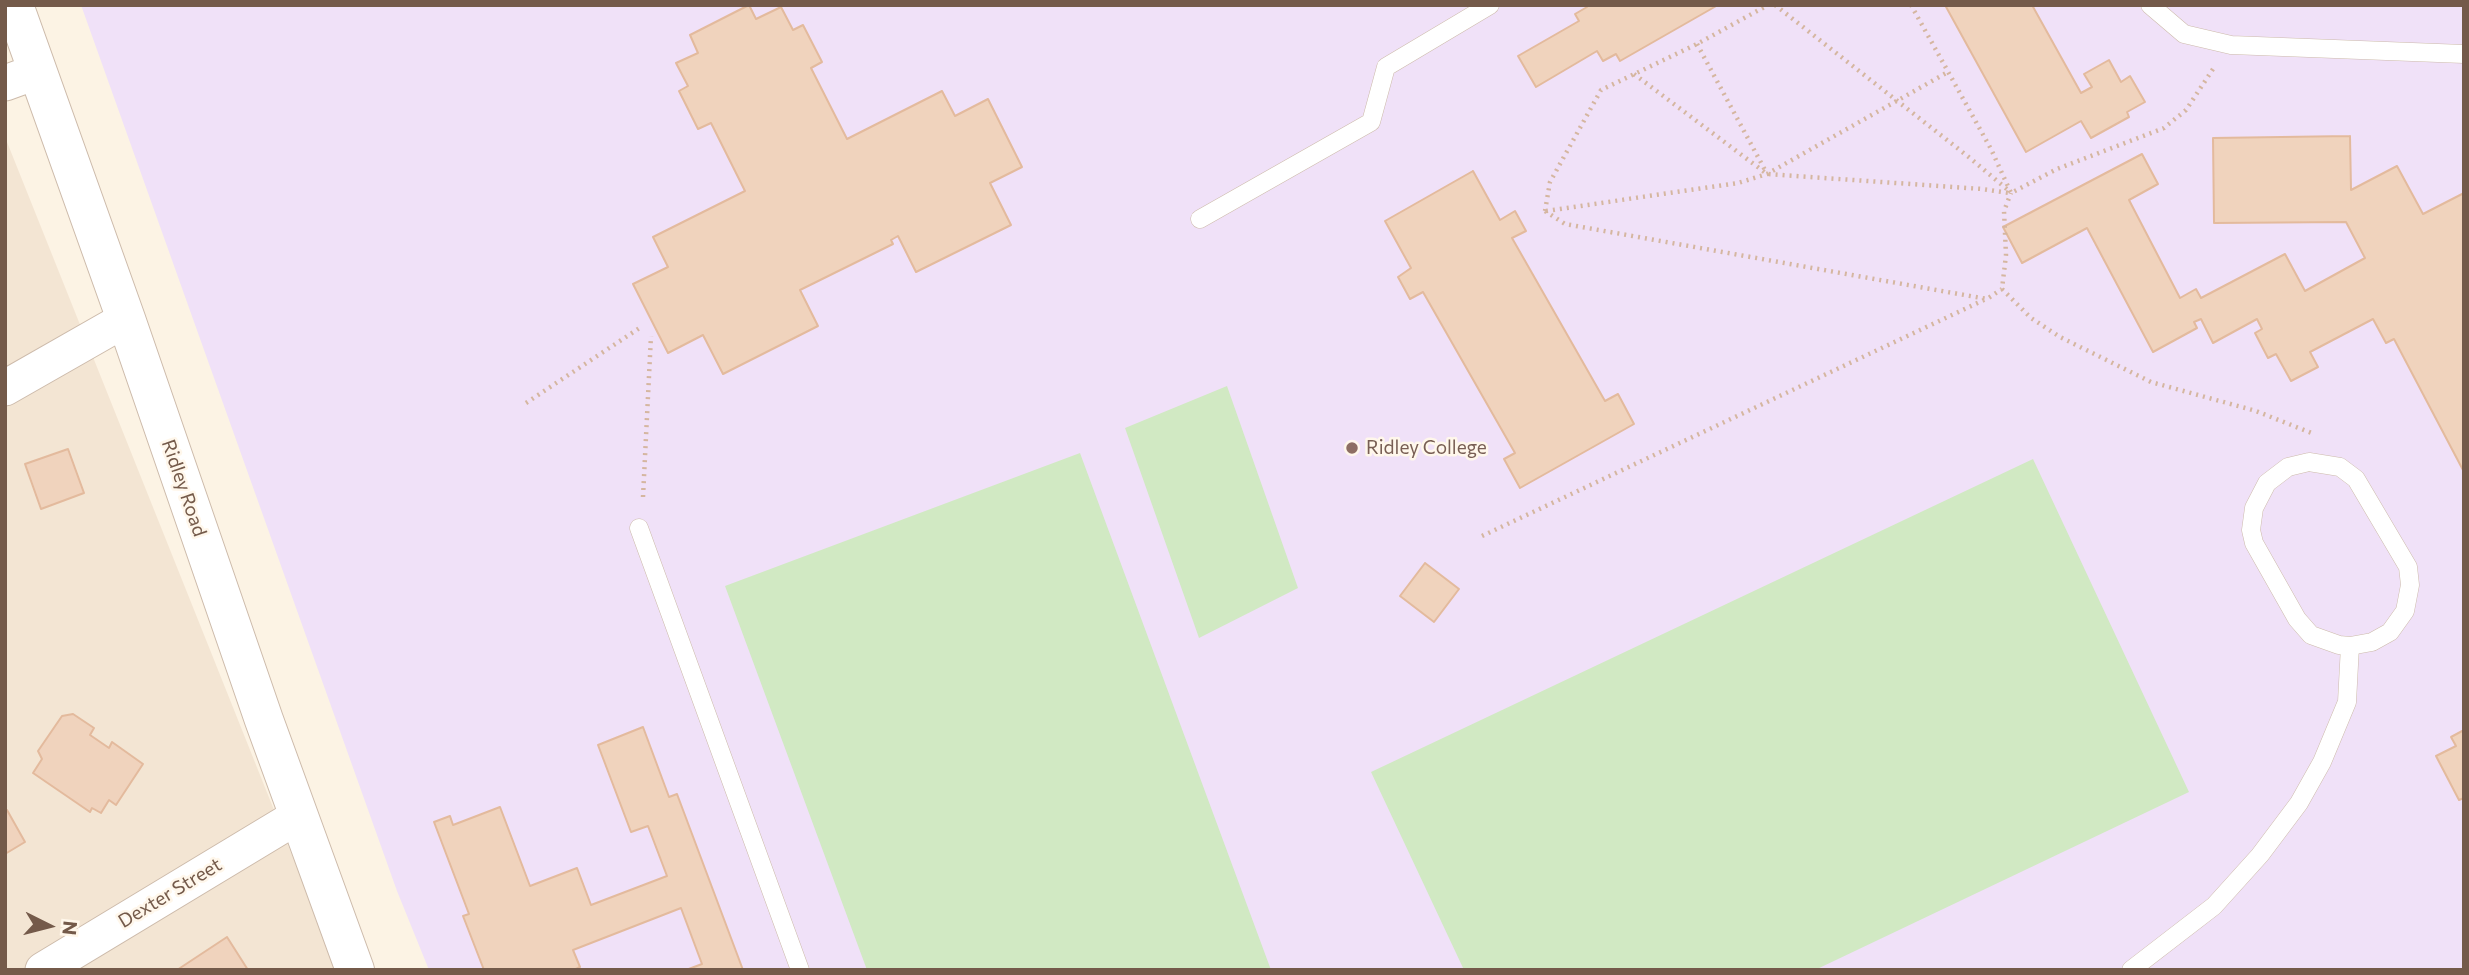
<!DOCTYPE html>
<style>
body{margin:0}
#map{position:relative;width:2469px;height:975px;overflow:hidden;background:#fcf3e4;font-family:Commissioner,sans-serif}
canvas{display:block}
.frame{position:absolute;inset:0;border:7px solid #745a4a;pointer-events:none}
.north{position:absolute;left:14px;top:891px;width:70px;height:70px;-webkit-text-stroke:5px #fff7eb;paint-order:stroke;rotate:96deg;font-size:19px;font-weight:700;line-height:28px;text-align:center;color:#745a4a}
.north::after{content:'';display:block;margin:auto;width:24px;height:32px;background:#745a4a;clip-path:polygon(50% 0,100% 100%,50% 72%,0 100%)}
</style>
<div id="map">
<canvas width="2469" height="975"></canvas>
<div class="frame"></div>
<div class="north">N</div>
</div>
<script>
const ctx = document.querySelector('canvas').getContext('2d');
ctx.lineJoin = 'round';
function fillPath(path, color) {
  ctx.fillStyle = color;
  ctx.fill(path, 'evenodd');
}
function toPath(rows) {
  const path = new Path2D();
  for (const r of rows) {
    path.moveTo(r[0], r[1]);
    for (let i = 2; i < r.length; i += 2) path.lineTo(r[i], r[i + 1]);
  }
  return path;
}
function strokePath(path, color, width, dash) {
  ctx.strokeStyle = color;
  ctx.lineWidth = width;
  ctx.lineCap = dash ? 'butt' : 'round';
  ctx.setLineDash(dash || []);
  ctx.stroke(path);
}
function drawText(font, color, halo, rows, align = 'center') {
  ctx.font = font + ' Commissioner,sans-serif';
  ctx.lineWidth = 5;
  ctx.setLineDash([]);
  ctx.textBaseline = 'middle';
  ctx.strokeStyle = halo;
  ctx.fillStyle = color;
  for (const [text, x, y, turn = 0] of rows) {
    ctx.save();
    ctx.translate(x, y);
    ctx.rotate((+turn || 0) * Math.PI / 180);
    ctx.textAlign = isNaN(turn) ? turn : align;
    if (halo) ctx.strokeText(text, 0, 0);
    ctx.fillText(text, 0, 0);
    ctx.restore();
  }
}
const residential = toPath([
 [5,137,338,970,5,970]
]);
const education = toPath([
 [81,5,2464,5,2464,970,429,970,397,891]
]);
const green = toPath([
 [1227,386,1298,588,1199,638,1125,428],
 [1080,453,1271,970,867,970,725,586],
 [2033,459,2189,792,1815,970,1464,970,1371,772]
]);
const building = toPath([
 [749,5,756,19,781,7,793,30,803,25,822,62,811,68,847,139,942,91,955,116,988,99,1022,167,990,183,1011,225,916,272,898,236,891,240,893,244,800,290,818,326,723,374,703,335,668,353,633,284,668,267,653,237,745,191,711,123,698,129,679,91,688,86,676,63,698,53,690,35,749,5],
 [1586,5,1718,5,1620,61,1616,54,1603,61,1597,51,1536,87,1518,56,1579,21,1575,14,1587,7,1586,5],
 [1945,5,2032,5,2081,93,2092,87,2084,74,2109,60,2121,82,2130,76,2145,102,2127,112,2129,117,2091,138,2081,121,2026,152,1945,5],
 [2350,136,2351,190,2397,166,2423,214,2464,193,2464,472,2394,339,2386,343,2373,319,2310,352,2318,367,2291,381,2276,354,2268,358,2255,333,2262,329,2257,319,2213,343,2201,319,2194,322,2197,328,2153,352,2087,228,2022,263,2003,227,2142,154,2158,184,2129,200,2180,298,2196,289,2201,298,2285,254,2305,291,2365,258,2346,222,2214,223,2213,138,2350,136],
 [1473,171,1500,220,1515,211,1526,231,1512,238,1605,401,1618,394,1634,424,1520,488,1504,459,1515,453,1423,292,1410,299,1398,277,1411,268,1385,221,1473,171],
 [68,449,84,493,41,509,25,464,68,449],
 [1425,563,1459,589,1434,622,1400,596,1425,563],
 [73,714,94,728,90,735,109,748,112,742,143,764,116,805,109,800,101,813,92,808,90,812,33,773,42,759,38,751,62,716,73,714],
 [643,727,669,797,677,794,743,970,686,970,702,964,681,908,573,950,580,967,574,970,484,970,463,916,469,914,434,822,450,816,453,825,500,807,530,886,577,868,591,905,667,876,648,826,631,832,598,745,643,727],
 [2464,730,2464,798,2459,800,2436,756,2456,746,2451,737,2464,730],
 [7,810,25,842,5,854,5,811,7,810],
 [227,937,248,970,177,970,227,937]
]);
const path = toPath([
 [1775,5,1970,158,2008,190],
 [1911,5,1991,149,2011,193,2057,169,2164,128,2186,110,2213,69],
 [1697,44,1765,170],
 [1634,74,1767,174,1982,189,2010,193],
 [1545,211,1565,224,1987,299,2002,289,2006,255,2004,211,2011,193],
 [1545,211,1550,182,1601,90,1697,44,1768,5],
 [1546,211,1738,183,1767,174,1948,72],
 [2002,289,2031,318,2060,337,2151,382,2256,411,2314,434],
 [526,403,641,327],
 [643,497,651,336],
 [1482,536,1986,299]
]);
const service = toPath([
 [2150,5,2184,34,2231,45,2464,54],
 [1200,219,1371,122,1386,67,1490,5],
 [2309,462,2340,467,2356,479,2408,567,2410,585,2405,611,2390,632,2372,642,2350,646,2339,645,2311,635,2297,619,2254,543,2251,530,2254,508,2267,483,2288,467,2309,462],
 [639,528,800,970],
 [2131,970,2214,906,2260,855,2299,803,2322,762,2347,702,2350,646]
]);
const minor = toPath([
 [5,83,38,71],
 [5,388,126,319],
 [43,970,298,816]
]);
const tertiary = toPath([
 [14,5,126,319,264,720,355,970]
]);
const markers = [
 [1352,448,7,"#8d6e63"]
];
const educationNames = [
 ["Ridley College",1366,448]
];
const streetNames = [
 ["Ridley Road",184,488,71],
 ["Dexter Street",170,893,-31]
];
fillPath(residential, '#f3e5d3');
fillPath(education, '#f0e1f8');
fillPath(green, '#d1e9c3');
fillPath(building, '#f0d3bd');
strokePath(building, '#e3ba9d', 2);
strokePath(service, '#cdbbab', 19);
strokePath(minor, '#cdbbab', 37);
strokePath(tertiary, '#cdbbab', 40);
strokePath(path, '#d5b6a0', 4.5, [2, 5]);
strokePath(service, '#fff', 18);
strokePath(minor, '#fff', 35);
strokePath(tertiary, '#fff', 38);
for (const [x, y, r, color] of markers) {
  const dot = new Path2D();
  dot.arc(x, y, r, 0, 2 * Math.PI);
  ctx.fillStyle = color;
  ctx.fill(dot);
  strokePath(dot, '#fff7eb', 2.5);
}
drawText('19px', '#785e54', '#fff7eb', educationNames, 'left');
drawText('19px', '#745a4a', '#fff7eb', streetNames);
</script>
